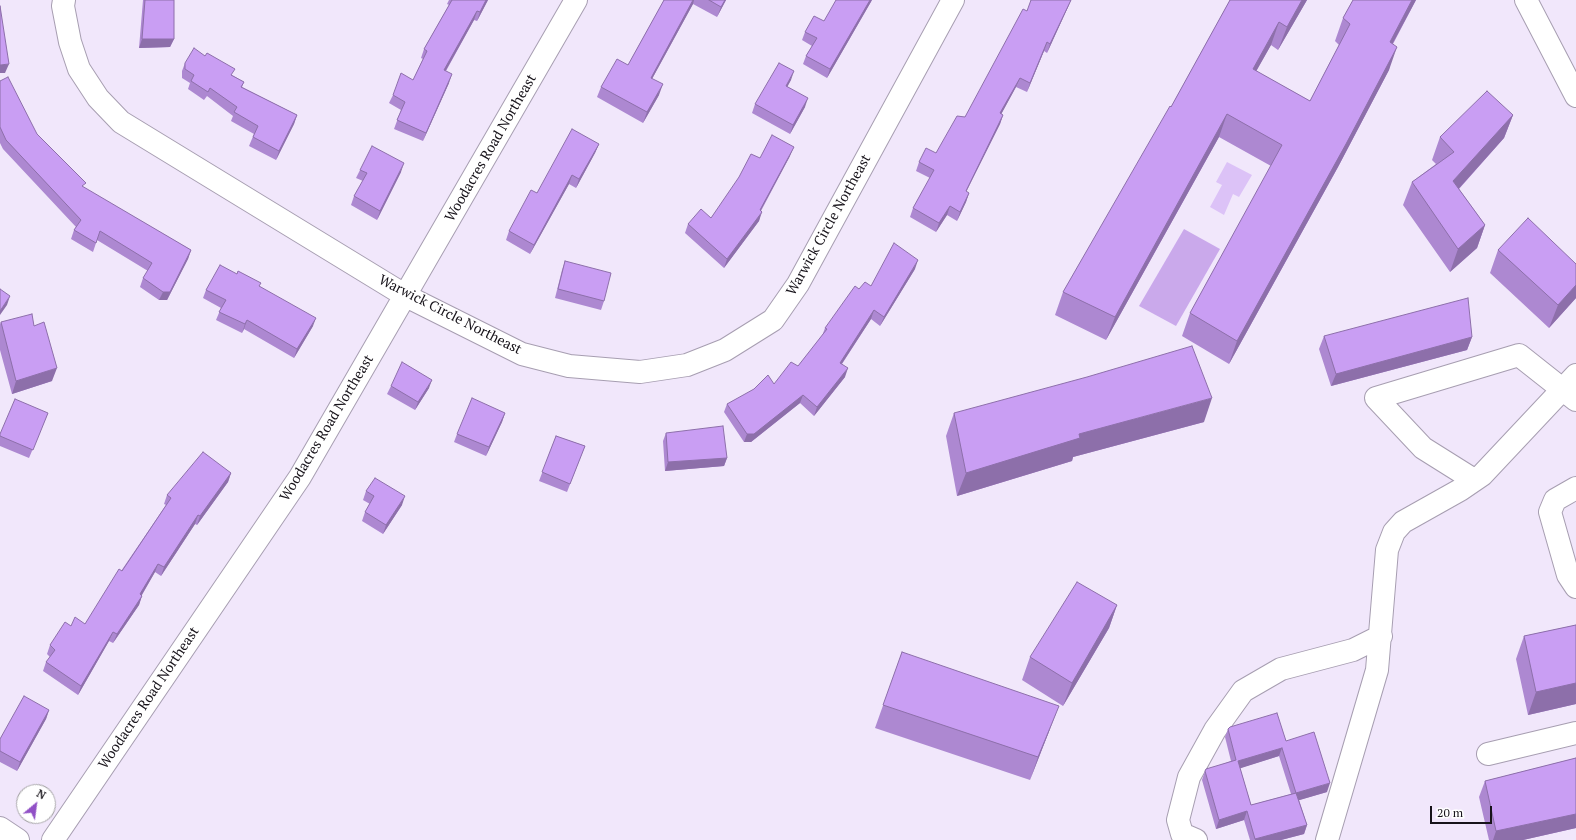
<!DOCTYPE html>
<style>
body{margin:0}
#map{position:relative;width:1576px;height:840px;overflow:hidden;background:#f1e7fb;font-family:"PT Serif",serif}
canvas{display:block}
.north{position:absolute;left:16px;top:784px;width:40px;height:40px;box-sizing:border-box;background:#fff;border:1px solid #a2a1a3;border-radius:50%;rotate:29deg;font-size:11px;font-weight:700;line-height:16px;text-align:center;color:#17131a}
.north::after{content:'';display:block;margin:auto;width:14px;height:18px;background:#9150c6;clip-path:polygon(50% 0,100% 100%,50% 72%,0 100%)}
.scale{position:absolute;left:1430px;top:806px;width:62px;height:18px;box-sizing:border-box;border:2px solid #17131a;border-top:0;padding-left:5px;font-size:12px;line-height:14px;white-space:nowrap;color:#17131a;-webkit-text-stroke:3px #fff;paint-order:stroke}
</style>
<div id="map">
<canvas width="1576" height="840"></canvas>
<div class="north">N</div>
<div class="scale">20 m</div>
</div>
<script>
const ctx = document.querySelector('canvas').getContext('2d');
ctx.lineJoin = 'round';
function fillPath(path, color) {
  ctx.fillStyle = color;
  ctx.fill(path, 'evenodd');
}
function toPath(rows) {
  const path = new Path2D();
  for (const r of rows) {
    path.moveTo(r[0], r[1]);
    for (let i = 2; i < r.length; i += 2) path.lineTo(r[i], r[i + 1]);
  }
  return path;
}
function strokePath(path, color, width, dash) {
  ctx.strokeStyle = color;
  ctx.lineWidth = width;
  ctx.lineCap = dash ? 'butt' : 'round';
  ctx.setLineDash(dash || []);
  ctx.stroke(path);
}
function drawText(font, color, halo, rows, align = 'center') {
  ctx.font = font + ' "PT Serif",serif';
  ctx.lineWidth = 3;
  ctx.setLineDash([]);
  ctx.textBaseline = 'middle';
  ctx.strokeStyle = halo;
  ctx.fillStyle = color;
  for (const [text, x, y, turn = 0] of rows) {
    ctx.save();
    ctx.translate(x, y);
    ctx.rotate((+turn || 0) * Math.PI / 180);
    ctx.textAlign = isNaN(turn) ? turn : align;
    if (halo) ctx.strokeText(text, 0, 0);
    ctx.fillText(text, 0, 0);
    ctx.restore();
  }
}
const green = toPath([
 [1184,229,1220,249,1176,326,1139,306]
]);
const water = toPath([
 [1227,162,1252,175,1239,197,1233,194,1224,215,1210,207,1222,185,1216,182]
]);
const minor = toPath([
 [64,0,63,6,70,42,79,69,98,98,121,122,406,296,522,354,569,366,640,372,687,365,725,350,773,320,798,284,953,0],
 [1526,0,1576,96],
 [1474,480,1423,448,1376,398,1519,355,1576,400],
 [1576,488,1555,500,1550,512,1568,575,1576,587],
 [1488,754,1576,733],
 [0,828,18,840],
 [53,840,300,477,576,0],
 [1196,840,1182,834,1178,820,1189,777,1215,730,1243,691,1281,669,1353,650,1381,636],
 [1327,840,1377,670,1387,550,1394,532,1403,522,1460,490,1482,475,1576,375]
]);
const wall = toPath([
 [143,0,174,0,174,39,170,47,139,48],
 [449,0,488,0,477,21,474,20,446,71,449,83,423,141,394,129,401,110,389,103,393,95,413,80,423,59,421,58,424,49,449,5,447,4],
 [664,0,726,0,717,17,693,4,652,79,659,95,643,123,597,97,601,87,628,65],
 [872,0,827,78,803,64,806,56,812,46,802,40,805,32,824,21],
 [1071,0,1068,7,1047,53,1044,51,1027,92,1016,87,1001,114,1003,115,1000,124,966,192,969,193,966,202,957,221,947,215,936,232,910,217,913,208,930,178,916,171,919,162,936,153,965,117,1027,11],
 [1230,0,1307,0,1278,50,1271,45,1256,71,1310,101,1339,45,1335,41,1343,18,1353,0,1416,0,1393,44,1389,70,1338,167,1229,364,1182,336,1190,313,1271,166,1219,137,1106,340,1055,315,1063,292,1171,107],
 [185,63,232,75,244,82,242,87,297,115,294,124,276,160,249,146,254,134,231,121,233,116,207,96,204,100,188,89,190,83,182,78,182,71],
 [791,80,787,86,805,107,790,134,752,113,755,104],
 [0,81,37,134,84,188,191,250,188,259,167,300,159,300,140,287,143,278,148,271,97,240,93,252,71,239,74,230,76,227,3,149,0,143],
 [1513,115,1504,138,1459,189,1485,225,1477,248,1450,272,1403,205,1412,182,1436,164,1432,160,1440,137],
 [599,144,595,153,576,188,569,184,530,254,506,240,509,231,537,193],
 [790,156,761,211,759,221,724,268,685,233,688,224,711,218,760,158],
 [360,170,401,172,377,220,351,205,354,196,363,181,356,178],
 [1498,250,1576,264,1576,298,1549,328,1490,273],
 [565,261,604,301,601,310,555,298,562,270],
 [915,269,880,326,871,319,842,364,845,377,814,416,800,403,751,442,744,442,724,412,727,404,774,384,798,366,822,336,825,328,859,289,871,286],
 [259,286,313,326,294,358,244,329,242,333,216,320,221,308,203,298,206,290],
 [1,322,34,326,52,381,12,394,0,350,0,324],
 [1324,336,1472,337,1467,350,1331,386,1319,349],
 [391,386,429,388,415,410,387,394],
 [48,413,29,458,0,446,0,434],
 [505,413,502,422,486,456,454,442,457,434],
 [954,413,1204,422,1073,457,1072,461,957,496,946,436],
 [666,433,727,458,724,466,665,471,663,441],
 [556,436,585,446,567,492,539,481],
 [231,473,228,482,197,525,195,524,161,576,155,572,142,595,139,605,113,643,109,641,78,695,43,671,46,662,50,657,47,654,50,645,71,626,85,624,166,505,164,504,167,495],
 [366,491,402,505,383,534,362,521,365,512,370,504,363,500],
 [1117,605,1109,628,1063,706,1022,680,1030,657],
 [1576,625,1576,704,1528,715,1516,659,1524,636],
 [902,652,1050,729,1030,780,875,728],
 [49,710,46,719,17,771,0,762,0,739],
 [1228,729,1286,741,1327,792,1299,800,1307,825,1304,834,1281,840,1250,840,1244,820,1216,829,1202,780,1205,771,1231,761,1225,737],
 [1279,756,1291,794,1251,805,1240,768],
 [1576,758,1576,828,1523,840,1489,840,1479,797,1485,781]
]);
const shadedWall = toPath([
 [486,0,488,0,477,21,480,12],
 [693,0,694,0,693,4,647,88,651,78],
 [725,0,726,0,717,17,721,7],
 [870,0,872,0,827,78,830,69],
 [1071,0,1068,7,1047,53,1050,44],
 [1302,0,1307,0,1278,50,1287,27],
 [1412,0,1416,0,1381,65,1390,42],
 [477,11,474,20,441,79,444,70],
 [1279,22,1271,45,1244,93,1253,69],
 [142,39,174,39,170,47,139,48],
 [1047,42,1044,51,1027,92,1030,83],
 [1397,47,1389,70,1338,167,1229,364,1237,341],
 [9,64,5,73,0,73,0,65],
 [794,71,791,80,783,95,786,86],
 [452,74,449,83,423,141,426,133],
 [1020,78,1016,87,997,122,1000,113],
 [663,84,659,95,643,123,647,112],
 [808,98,805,107,790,134,793,125],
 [1227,114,1219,137,1106,340,1115,317],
 [297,115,294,124,276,160,279,151],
 [1003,115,1000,124,962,200,966,191],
 [1513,115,1504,138,1445,204,1453,181],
 [599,144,595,153,576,188,579,179],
 [794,147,790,156,756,219,760,210],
 [404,163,401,172,377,220,380,211],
 [572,175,569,184,530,254,534,245],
 [969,193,966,202,957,221,960,212],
 [950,206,947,215,936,232,939,223],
 [762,212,759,221,724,268,727,259],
 [1485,225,1477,248,1450,272,1458,249],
 [191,250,188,259,167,300,159,300,163,292],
 [918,260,915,269,880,326,884,317],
 [1576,285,1576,298,1549,328,1558,305],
 [10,296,7,305,0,315,0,311],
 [874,310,871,319,837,371,840,363],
 [316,318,313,326,294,358,297,349],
 [247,320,244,329,242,333,245,324],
 [1472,337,1467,350,1331,386,1336,374],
 [57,368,52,381,12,394,16,381],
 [848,368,845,377,814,416,817,407],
 [432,380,429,388,415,410,418,402],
 [803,395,800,403,751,442,744,442,747,434],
 [1212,398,1204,422,1073,457,1072,461,957,496,966,473,1079,434],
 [505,413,502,422,486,456,489,447],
 [727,458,724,466,665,471,668,462],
 [231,473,228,482,197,525,200,516],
 [405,496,402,505,383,534,386,525],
 [198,515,195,524,161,576,164,567],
 [158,564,155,572,137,603,140,594],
 [142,596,139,605,113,643,117,634],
 [1117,605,1109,628,1063,706,1072,683],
 [113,632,109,641,78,695,81,686],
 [1576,683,1576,704,1528,715,1536,692],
 [1059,706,1050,729,1030,780,1038,757],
 [49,710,46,719,17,771,20,762],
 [1282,748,1279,756,1235,770,1238,761],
 [1330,783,1327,792,1293,802,1296,793],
 [1247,811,1244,820,1216,829,1219,820],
 [1576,814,1576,828,1523,840,1493,840,1496,831],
 [1307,825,1304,834,1281,840,1255,840,1255,839]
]);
const building = toPath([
 [145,0,174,0,174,39,142,39,145,0],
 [452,0,486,0,480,12,477,11,444,70,452,74,426,133,397,120,405,102,393,95,401,73,413,80,427,51,424,49,452,0],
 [664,0,693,0,651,78,663,84,647,112,601,87,617,59,628,65,664,0],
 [709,0,725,0,721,7,709,0],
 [836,0,870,0,830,69,806,56,817,38,805,32,814,16,824,21,836,0],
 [1031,0,1071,0,1050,44,1047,42,1030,83,1020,78,1000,113,1003,115,966,191,969,193,960,212,950,206,939,223,913,208,934,170,919,162,926,148,936,153,957,116,965,117,1023,9,1027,11,1031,0],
 [1230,0,1302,0,1287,27,1279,22,1253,69,1310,101,1350,24,1343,18,1353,0,1412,0,1390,42,1397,47,1346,144,1237,341,1190,313,1282,145,1227,114,1115,317,1063,292,1170,106,1171,107,1230,0],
 [0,6,9,64,0,65,0,6],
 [194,48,205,56,207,53,235,69,231,75,244,82,241,87,297,115,279,151,253,137,258,126,234,112,237,107,210,88,208,92,191,81,194,75,185,69,185,63,194,48],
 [779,63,794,71,786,86,808,98,793,125,755,104,779,63],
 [8,77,37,134,86,183,82,186,191,250,170,292,163,292,143,278,152,263,100,231,96,243,74,230,81,220,6,140,0,127,0,81,8,77],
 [1487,91,1513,115,1453,181,1485,225,1458,249,1412,182,1454,152,1440,137,1487,91],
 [572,129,599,144,579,179,572,175,534,245,509,231,531,190,537,193,572,129],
 [772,135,794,147,760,210,762,212,727,259,688,224,701,209,711,218,739,177,751,154,760,158,772,135],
 [372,146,404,163,380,211,354,196,367,173,360,170,372,146],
 [1528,218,1576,264,1576,285,1558,305,1498,250,1528,218],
 [894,243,918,260,884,317,874,310,840,363,848,368,817,407,803,395,754,434,747,434,727,404,754,389,768,375,774,384,791,362,798,366,827,329,825,328,855,286,859,289,865,282,871,286,894,243],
 [565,261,611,273,604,301,558,289,565,261],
 [220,265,237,274,238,271,261,283,259,286,316,318,297,349,247,320,245,324,219,312,226,300,206,290,220,265],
 [0,289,10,296,0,311,0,289],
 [1468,298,1472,337,1336,374,1324,336,1468,298],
 [32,314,34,326,44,322,57,368,16,381,1,322,32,314],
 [1192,346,1212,398,1079,434,1080,438,966,473,954,413,1087,377,1192,346],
 [402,362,432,380,418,402,391,386,402,362],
 [472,398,505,413,489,447,457,434,472,398],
 [15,399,48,413,33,450,0,436,0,434,15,399],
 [723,426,727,458,668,462,666,433,723,426],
 [556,436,585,446,570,484,542,472,556,436],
 [203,452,231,473,200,516,198,515,164,567,158,564,140,594,142,596,117,634,113,632,81,686,46,662,55,650,50,645,65,622,71,626,75,617,85,624,119,569,122,571,171,498,167,495,203,452],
 [375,478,405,496,386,525,365,512,374,496,366,491,375,478],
 [1077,582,1117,605,1072,683,1030,657,1077,582],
 [1576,625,1576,683,1536,692,1524,636,1576,625],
 [902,652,1059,706,1038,757,883,705,902,652],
 [24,696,49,710,20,762,0,751,0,739,24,696],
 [1277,713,1286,741,1314,732,1330,783,1296,793,1307,825,1255,839,1247,811,1219,820,1205,771,1206,769,1236,760,1228,729,1230,727,1277,713],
 [1282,748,1296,793,1251,805,1238,761,1282,748],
 [1576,758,1576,814,1496,831,1485,781,1576,758]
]);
const streetNames = [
 ["Woodacres Road Northeast",491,148,-60],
 ["Warwick Circle Northeast",829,225,-61],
 ["Warwick Circle Northeast",450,315,27],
 ["Woodacres Road Northeast",327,428,-59],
 ["Woodacres Road Northeast",149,698,-56]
];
fillPath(green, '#caa9eb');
fillPath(water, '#dcc2f7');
strokePath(minor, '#a79eb1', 24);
strokePath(minor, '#fff', 22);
fillPath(wall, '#ad88d1');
fillPath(shadedWall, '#8d6faa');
fillPath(building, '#c99ef3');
strokePath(building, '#8d6faa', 1);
drawText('14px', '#17131a', '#fff', streetNames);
</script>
